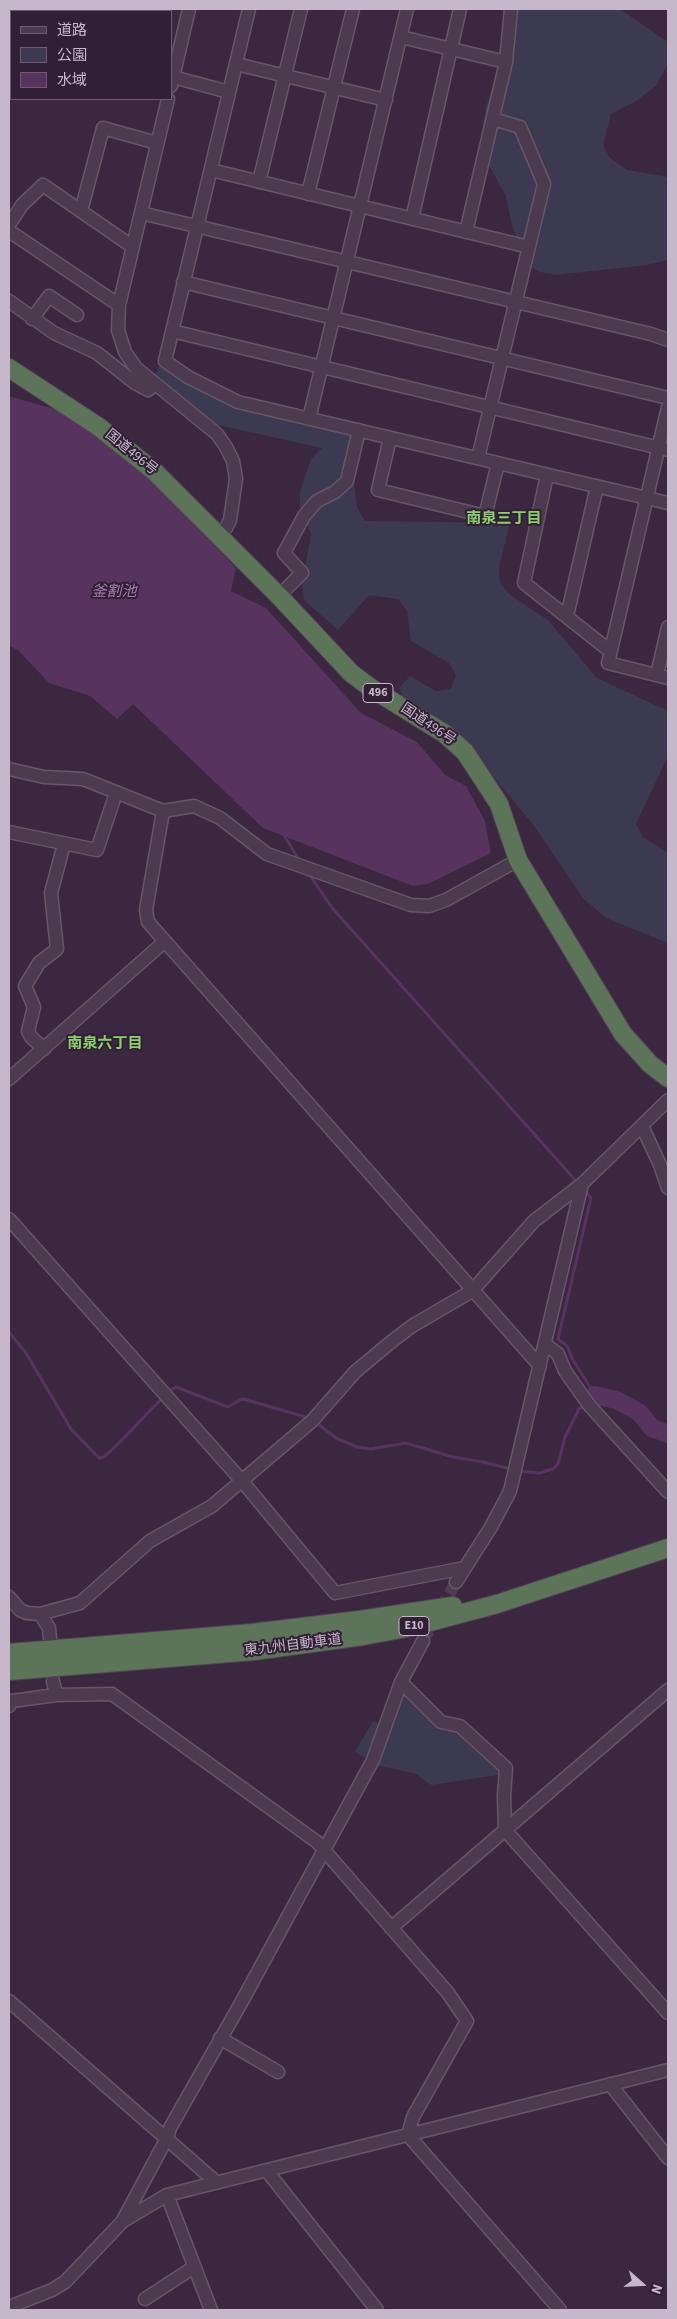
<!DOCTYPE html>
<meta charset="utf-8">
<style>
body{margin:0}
#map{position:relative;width:677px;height:2319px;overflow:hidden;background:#3b273f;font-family:"Source Sans 3","Noto Sans JP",sans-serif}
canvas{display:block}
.frame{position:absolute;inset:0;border:10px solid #c7b7ca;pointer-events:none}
.legend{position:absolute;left:10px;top:10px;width:162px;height:90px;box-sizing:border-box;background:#312035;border:1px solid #6d5c71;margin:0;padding:6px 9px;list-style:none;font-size:15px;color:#c7b7ca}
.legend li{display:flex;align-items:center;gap:10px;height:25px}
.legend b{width:25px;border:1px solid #6d5c71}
.north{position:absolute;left:617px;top:2259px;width:50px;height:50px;-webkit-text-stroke:4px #312035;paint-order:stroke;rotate:109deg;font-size:14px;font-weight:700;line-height:20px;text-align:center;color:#c7b7ca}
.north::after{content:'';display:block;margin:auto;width:18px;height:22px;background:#c7b7ca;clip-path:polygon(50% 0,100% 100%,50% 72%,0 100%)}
</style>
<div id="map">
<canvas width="677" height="2319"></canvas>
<div class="frame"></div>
<ul class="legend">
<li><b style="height:6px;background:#4c3b4f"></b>道路</li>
<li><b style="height:14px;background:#3c3a50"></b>公園</li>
<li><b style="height:14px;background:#57345d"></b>水域</li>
</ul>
<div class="north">N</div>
</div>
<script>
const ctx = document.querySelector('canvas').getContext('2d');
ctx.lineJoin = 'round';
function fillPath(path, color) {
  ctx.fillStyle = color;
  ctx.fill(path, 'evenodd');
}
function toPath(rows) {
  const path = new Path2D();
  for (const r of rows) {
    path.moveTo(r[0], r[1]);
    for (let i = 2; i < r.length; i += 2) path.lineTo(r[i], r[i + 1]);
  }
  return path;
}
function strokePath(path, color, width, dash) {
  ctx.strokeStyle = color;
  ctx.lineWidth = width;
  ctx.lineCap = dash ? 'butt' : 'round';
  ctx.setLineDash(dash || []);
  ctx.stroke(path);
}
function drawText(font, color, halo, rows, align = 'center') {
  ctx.font = font + ' "Source Sans 3","Noto Sans JP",sans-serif';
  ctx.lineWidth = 4;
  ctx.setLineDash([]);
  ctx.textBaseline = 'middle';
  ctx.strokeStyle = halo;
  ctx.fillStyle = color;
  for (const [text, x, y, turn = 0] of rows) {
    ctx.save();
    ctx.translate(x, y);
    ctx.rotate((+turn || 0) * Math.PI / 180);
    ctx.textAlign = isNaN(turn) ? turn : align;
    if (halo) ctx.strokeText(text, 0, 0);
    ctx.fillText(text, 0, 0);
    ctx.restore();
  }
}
const green = toPath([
 [517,9,620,9,668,42,668,64,656,86,636,101,611,114,603,146,610,158,627,170,668,177,668,260,647,265,555,275,540,272,527,265,512,225,506,196,481,151,481,136,486,107],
 [160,364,223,401,359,436,353,477,357,507,365,521,510,523,499,567,500,583,510,595,548,620,597,678,668,711,668,756,636,824,643,837,668,853,668,943,606,918,583,898,532,823,464,743,402,701,400,687,410,676,436,691,451,689,456,675,449,663,411,641,407,611,398,599,369,595,338,630,304,600,302,583,311,534,300,506,300,491,311,459,322,448,218,425,155,375],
 [401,1691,441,1726,458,1731,500,1767,498,1775,431,1785,416,1774,376,1765],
 [373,1721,383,1725,369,1760,355,1752]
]);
const water = toPath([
 [9,396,64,412,143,471,236,568,231,591,266,608,361,713,417,742,445,775,466,786,485,821,491,853,428,884,413,886,263,828,133,704,117,719,90,696,49,683,18,650,9,646]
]);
const stream = toPath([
 [283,834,300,861],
 [309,874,333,909,577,1182],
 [585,1191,591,1198,558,1339,567,1346,573,1360,595,1395,590,1400],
 [9,1332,26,1353,71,1429,99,1458,104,1457,120,1442,164,1396],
 [168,1392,176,1387,228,1407,242,1399,247,1400,309,1418],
 [314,1421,336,1438,357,1447,371,1449,406,1443,453,1457,483,1462,511,1469],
 [517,1471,539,1473,553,1469,558,1464,565,1437,579,1409,585,1404]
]);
const river = toPath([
 [595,1395,616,1400,639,1412,652,1428,668,1434]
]);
const minorTunnel = toPath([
 [423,1641,456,1582]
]);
const minor = toPath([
 [249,9,165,361,188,377,238,402,668,503],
 [401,37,506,62],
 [236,64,386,100],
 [173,77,229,92],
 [171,86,189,9],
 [168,99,119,305,118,330,125,352,136,368,217,434,226,447,233,461,236,479,230,520,226,528,218,535],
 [211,170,529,247],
 [259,182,301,9],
 [308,194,353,9],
 [81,211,103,128,157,143],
 [141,213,651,334,668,340],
 [412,219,460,9],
 [9,225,22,205,43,185,133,247],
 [9,231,119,305],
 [466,232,506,62,511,9],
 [183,282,668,398],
 [9,301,54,333,97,353,135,383,148,390,155,384],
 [32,319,49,296,77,315],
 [172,331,668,450],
 [668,407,608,663,668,678],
 [309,419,407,9],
 [390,438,378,490,485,516,498,463],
 [478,458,544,184,520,127,493,119],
 [547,475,524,583,610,651],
 [279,596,302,573,284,553,304,516,317,501,335,492,347,481,359,430],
 [567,616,597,486],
 [657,675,668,627],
 [9,769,44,777,83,779,163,811,194,806,220,818,267,854,411,905,429,906,446,900,518,860],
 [163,811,146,910,148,922,540,1366],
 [9,832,97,850,116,793],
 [44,1049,31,1037,28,1031,34,1007,25,986,39,963,57,949,51,893,64,844],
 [9,1079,164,942],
 [642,1126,660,1165,668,1188],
 [9,1219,242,1481,335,1593,464,1568],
 [545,1344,558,1354,565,1371,589,1405,668,1492],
 [456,1582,491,1527,510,1491,582,1184],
 [9,1597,20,1610,27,1613,40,1614,80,1603,150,1541,212,1506,312,1421,355,1372,391,1342,412,1326,472,1291,534,1221,582,1184,668,1100],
 [40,1614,49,1628,50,1639],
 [53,1681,56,1695],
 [401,1682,441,1722,460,1726,506,1768,504,1796,505,1830,668,2013],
 [9,1706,12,1701,56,1695,112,1694,317,1842,448,1993,467,2021,413,2117,408,2135,560,2310],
 [391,1928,668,1690],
 [9,2001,216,2182],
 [220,2038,278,2072],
 [610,2084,668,2158],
 [267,2171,377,2310],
 [167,2195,211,2310],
 [123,2221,167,2195,668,2070],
 [145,2299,194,2267],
 [9,2307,52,2290,65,2282,122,2222,167,2138,170,2128,241,2003,373,1760,401,1682,423,1641]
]);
const highway = toPath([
 [9,368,99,427,154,471,279,596,351,673,371,688,445,734,465,752,499,804,518,860,623,1034,650,1064,668,1078],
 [9,1653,252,1633,360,1620,453,1606],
 [9,1671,254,1651,363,1636,411,1627,497,1604,668,1548]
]);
const shields = [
 [378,693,30],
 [414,1626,30]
];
const shieldNames = [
 ["496",378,693],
 ["E10",414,1626]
];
const streetNames = [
 ["国道496号",131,453,39],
 ["国道496号",428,725,34],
 ["東九州自動車道",293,1646,-7]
];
const neighbourhoodNames = [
 ["南泉三丁目",504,520],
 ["南泉六丁目",105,1045]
];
const waterNames = [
 ["釜割池",114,593]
];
fillPath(green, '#3c3a50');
fillPath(water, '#57345d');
strokePath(stream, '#57345d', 3);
strokePath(river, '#57345d', 18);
strokePath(minorTunnel, '#503d54', 12, [12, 6]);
strokePath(minor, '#67566a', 15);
strokePath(highway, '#544357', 20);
strokePath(minor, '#4c3b4f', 12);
strokePath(highway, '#5c7558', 18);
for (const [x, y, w] of shields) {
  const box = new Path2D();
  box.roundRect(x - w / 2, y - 9.5, w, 19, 4);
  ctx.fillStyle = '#312035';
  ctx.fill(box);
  strokePath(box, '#c7b7ca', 1);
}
drawText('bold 12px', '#c7b7ca', null, shieldNames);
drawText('14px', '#c7b7ca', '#312035', streetNames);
drawText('bold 15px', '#8bd16b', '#312035', neighbourhoodNames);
drawText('italic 15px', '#a880b0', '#312035', waterNames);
</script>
